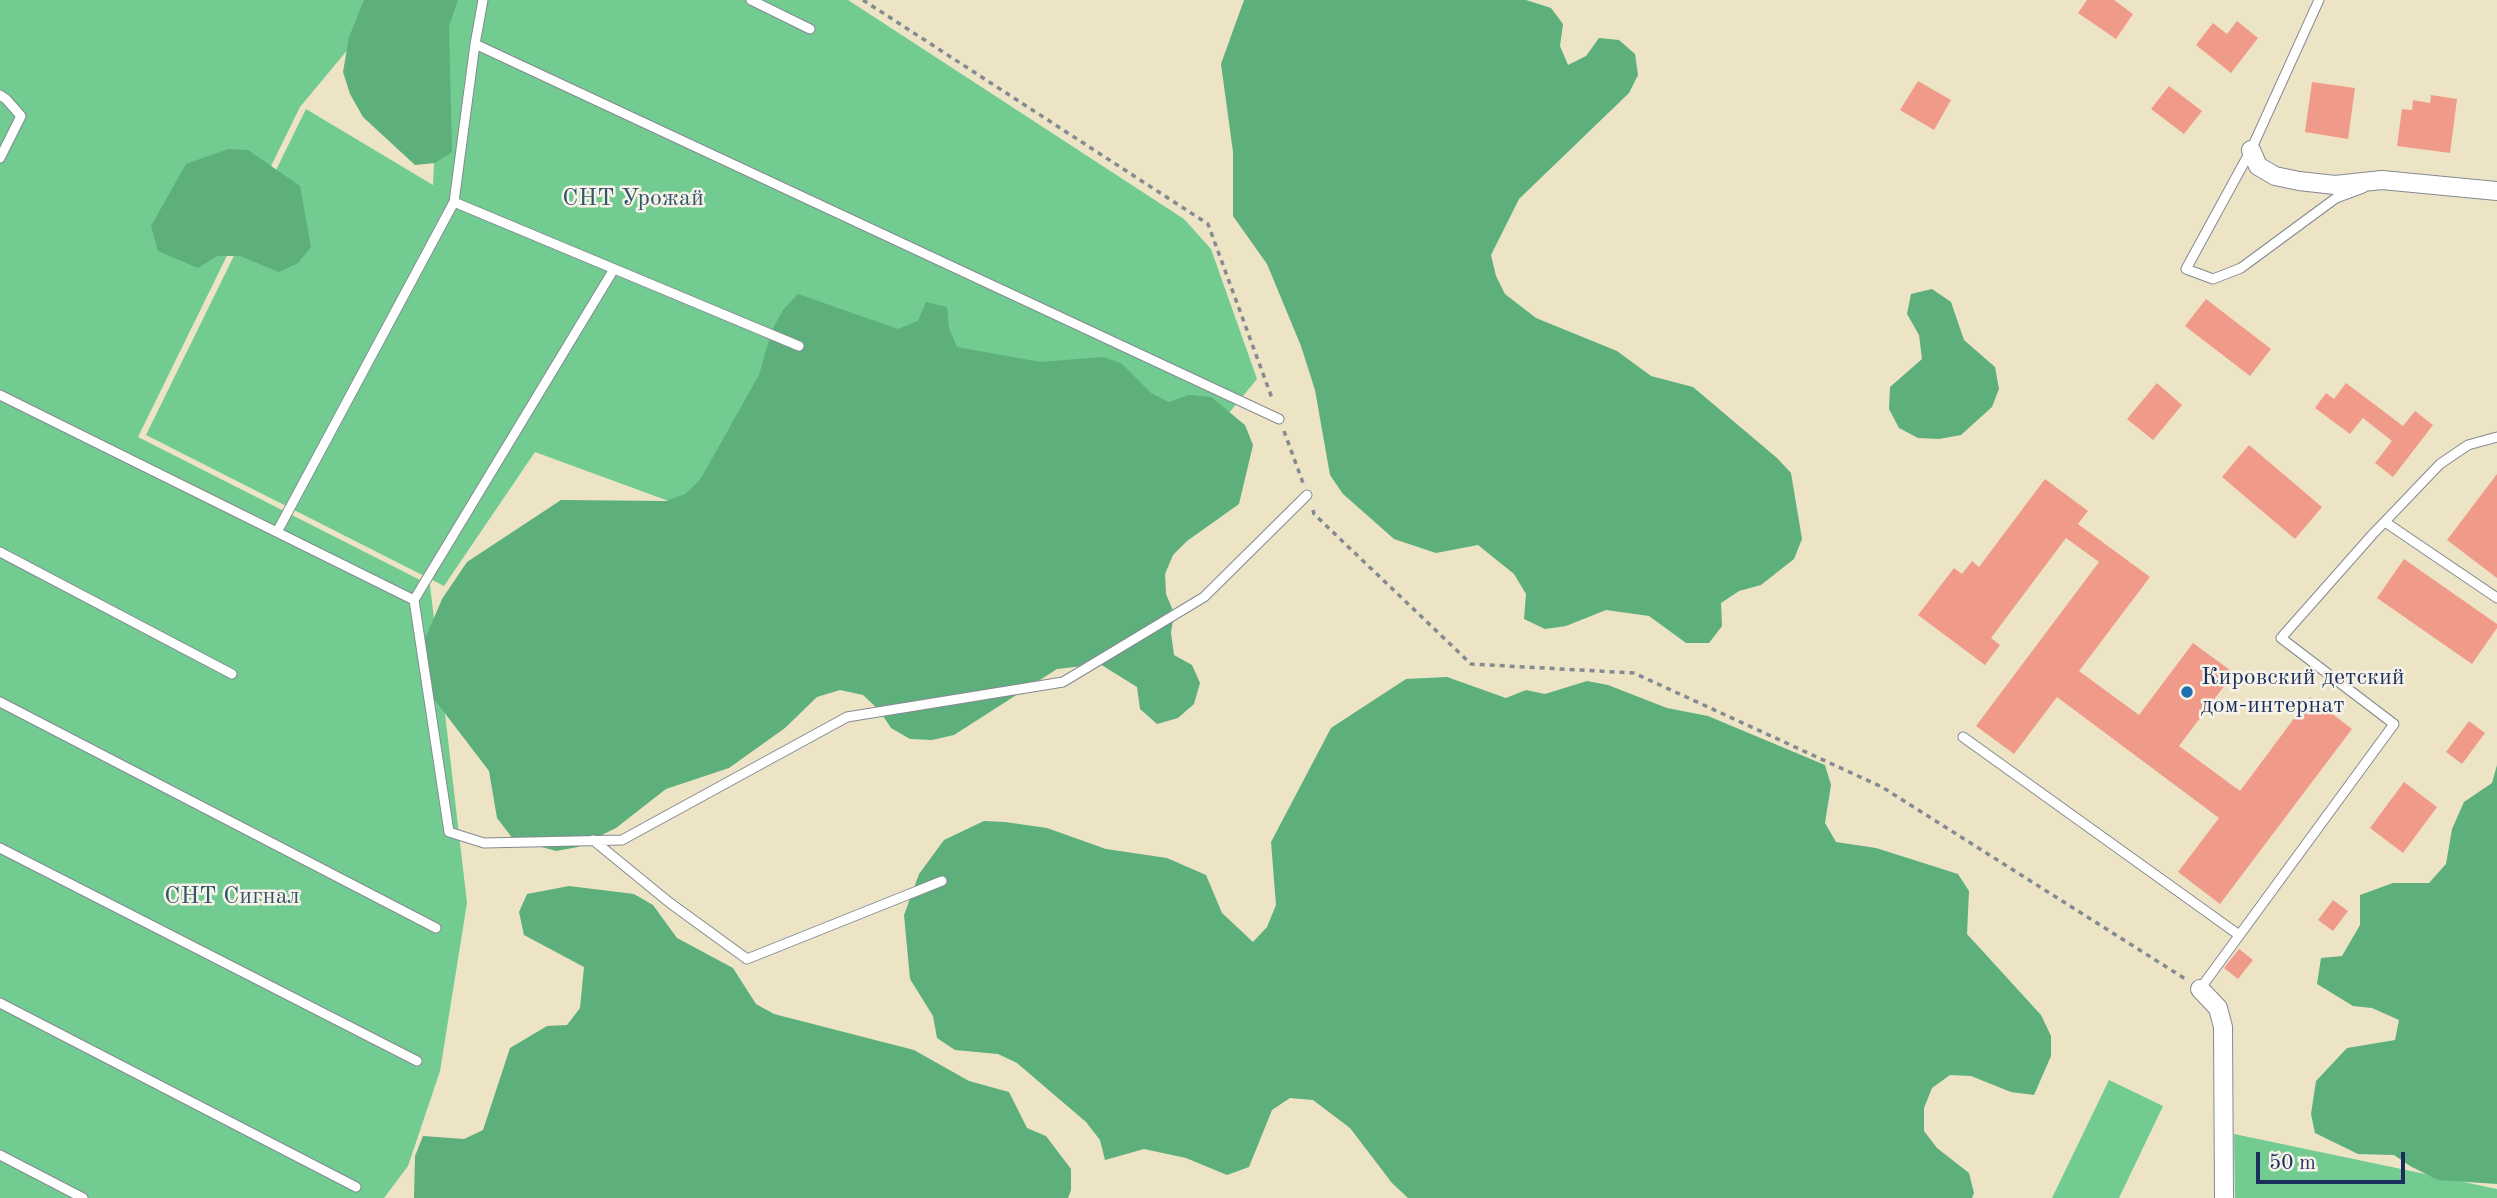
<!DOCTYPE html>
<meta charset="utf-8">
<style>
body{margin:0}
#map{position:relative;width:2497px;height:1198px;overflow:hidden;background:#ede4c6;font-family:"Old Standard TT",serif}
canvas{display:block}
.scale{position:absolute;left:2256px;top:1152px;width:149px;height:32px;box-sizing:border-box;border:4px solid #1b2f5e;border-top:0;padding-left:9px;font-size:21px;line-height:24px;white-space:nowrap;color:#1b2f5e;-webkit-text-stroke:5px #f7f3e8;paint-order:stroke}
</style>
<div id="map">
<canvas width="2497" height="1198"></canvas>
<div class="scale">50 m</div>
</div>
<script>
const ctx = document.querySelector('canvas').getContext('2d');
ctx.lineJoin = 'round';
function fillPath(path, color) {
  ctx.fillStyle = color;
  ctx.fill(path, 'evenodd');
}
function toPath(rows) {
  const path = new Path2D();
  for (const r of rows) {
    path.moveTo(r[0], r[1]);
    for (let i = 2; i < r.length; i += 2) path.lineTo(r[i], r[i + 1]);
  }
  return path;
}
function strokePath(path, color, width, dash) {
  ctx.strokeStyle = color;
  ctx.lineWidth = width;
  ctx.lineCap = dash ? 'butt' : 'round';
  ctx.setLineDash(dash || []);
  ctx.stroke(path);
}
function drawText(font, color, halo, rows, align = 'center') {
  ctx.font = font + ' "Old Standard TT",serif';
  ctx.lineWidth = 5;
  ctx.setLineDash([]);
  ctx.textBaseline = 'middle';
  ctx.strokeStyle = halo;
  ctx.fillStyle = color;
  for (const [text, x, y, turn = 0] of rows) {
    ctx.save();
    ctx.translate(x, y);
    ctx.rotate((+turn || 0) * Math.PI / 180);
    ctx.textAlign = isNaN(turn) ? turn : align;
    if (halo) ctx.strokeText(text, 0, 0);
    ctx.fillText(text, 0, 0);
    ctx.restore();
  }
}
const green = toPath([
 [0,0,389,0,300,107,138,437,430,585,467,903,440,1071,408,1166,384,1198,0,1198],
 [445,0,848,0,1184,219,1211,249,1257,379,1219,425,693,510,535,452,444,586,146,435,306,109,433,185,440,29],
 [2109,1080,2163,1106,2119,1198,2052,1198],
 [2234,1134,2497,1189,2497,1198,2235,1198]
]);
const forest = toPath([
 [364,0,458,0,449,26,452,152,435,163,415,165,363,117,350,94,343,72,349,37],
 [1244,0,1526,0,1551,8,1563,24,1560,46,1568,65,1586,56,1599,38,1619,40,1635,54,1638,75,1629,93,1519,199,1491,255,1496,276,1505,294,1536,318,1617,351,1651,376,1693,387,1777,458,1791,473,1802,539,1794,559,1761,585,1739,591,1721,603,1722,626,1709,643,1686,643,1649,616,1606,610,1566,626,1545,629,1524,619,1526,594,1514,574,1478,545,1436,553,1394,539,1343,494,1330,475,1315,390,1301,346,1267,264,1233,216,1233,152,1221,64],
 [228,149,248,150,300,186,311,247,298,263,279,272,240,256,217,256,198,268,158,251,151,226,186,164],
 [1932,289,1951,302,1964,340,1995,367,1999,389,1992,407,1961,435,1939,439,1918,438,1899,428,1889,409,1890,387,1922,359,1919,335,1907,314,1911,294],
 [798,294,898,329,918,321,926,302,947,307,949,328,957,347,1040,362,1103,357,1121,363,1151,393,1169,402,1189,395,1211,397,1245,425,1253,445,1239,504,1187,541,1173,555,1165,574,1166,594,1174,613,1171,633,1174,655,1192,665,1200,683,1194,704,1178,718,1157,724,1140,709,1137,687,1100,664,1057,669,954,735,932,740,910,739,891,728,879,710,863,695,840,690,817,697,785,728,729,768,666,789,616,828,578,847,556,851,513,839,497,818,489,771,421,682,425,639,442,599,467,562,561,500,666,501,685,494,700,480,759,375,772,330,783,310],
 [1447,677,1506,698,1526,690,1545,694,1587,681,1608,685,1667,708,1708,716,1825,765,1831,785,1825,823,1836,842,1876,848,1958,874,1969,891,1967,934,2041,1015,2051,1036,2051,1056,2034,1095,2011,1092,1971,1076,1950,1075,1932,1088,1924,1108,1924,1131,1937,1148,1969,1173,1974,1193,1972,1198,1408,1198,1392,1183,1350,1128,1313,1100,1290,1098,1272,1110,1249,1167,1227,1175,1186,1158,1144,1149,1105,1160,1100,1140,1086,1122,1017,1063,998,1054,955,1050,937,1038,933,1016,910,979,904,915,919,874,944,840,984,821,1005,822,1047,828,1106,849,1167,858,1206,875,1222,913,1253,942,1267,927,1276,905,1271,842,1331,728,1406,679],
 [2497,765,2497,1184,2438,1180,2410,1166,2394,1155,2358,1154,2315,1133,2311,1114,2316,1081,2347,1048,2395,1040,2399,1020,2372,1008,2353,1006,2317,984,2321,958,2342,956,2360,925,2360,895,2393,883,2429,883,2446,864,2452,829,2464,802,2492,783],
 [569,886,634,894,653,905,677,938,733,968,756,1004,774,1014,914,1050,969,1081,1009,1092,1027,1128,1046,1136,1071,1169,1071,1190,1068,1198,414,1198,415,1156,423,1136,464,1139,483,1130,510,1048,547,1026,567,1025,580,1008,584,967,524,935,519,912,527,894]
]);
const building = toPath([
 [2087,0,2114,0,2133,14,2116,39,2078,13],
 [2237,21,2258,38,2231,73,2196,45,2213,23,2227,34],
 [1918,81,1951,100,1934,130,1900,110],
 [2312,82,2355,88,2348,139,2305,132],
 [2169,86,2202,111,2184,134,2151,109],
 [2431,95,2457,99,2450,153,2397,146,2402,109,2412,110,2413,100,2430,103],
 [2206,299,2271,349,2250,376,2185,326],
 [2157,383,2182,405,2153,440,2127,419],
 [2346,383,2403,426,2415,411,2433,425,2393,477,2375,463,2392,441,2363,418,2350,434,2315,408,2326,393,2334,399],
 [2249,445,2322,507,2295,539,2222,477],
 [2497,474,2497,578,2447,540],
 [2045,479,2088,511,2078,524,2150,577,2079,671,2139,715,2193,643,2234,673,2179,746,2240,791,2310,697,2352,729,2220,904,2178,872,2219,818,2057,697,2014,754,1976,726,2099,562,2066,538,1991,638,2000,645,1985,665,1918,615,1954,568,1962,574,1972,561,1979,567],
 [2404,559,2497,624,2497,628,2472,664,2377,598],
 [2469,721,2485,733,2462,764,2446,752],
 [2404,782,2437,807,2403,853,2370,828],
 [2333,900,2348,911,2333,931,2318,920],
 [2239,949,2253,960,2238,979,2224,968]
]);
const path = toPath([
 [863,0,1208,224,1273,401],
 [1284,431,1303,483],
 [1313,510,1314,514,1471,664,1634,673,1882,787,2187,980]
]);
const service = toPath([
 [751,0,810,29],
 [2319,0,2251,150,2186,269,2213,279,2241,268,2336,198,2363,188],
 [475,44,1279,419],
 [0,95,6,99,21,116,0,158],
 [454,202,799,346],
 [614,269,414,600,449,832,484,843,622,840,847,717,1063,682,1204,597,1307,495],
 [0,395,414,600],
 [2385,522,2497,598],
 [277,532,454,202,475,44,483,0],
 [0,552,232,674],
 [0,702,436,928],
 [1963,737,2239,935],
 [593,840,670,903,747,959,942,881],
 [0,848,417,1061],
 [2200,989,2394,724,2281,638,2372,535,2440,464,2468,445,2497,437],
 [0,1003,356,1187],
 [0,1155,83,1198]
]);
const minor = toPath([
 [2251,150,2258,166,2275,176,2299,181,2335,185,2382,180,2497,191],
 [2200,989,2218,1008,2223,1027,2224,1198]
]);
const markers = [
 [2187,692,7,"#1f6fb2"]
];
const parkNames = [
 ["СНТ Урожай",633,199],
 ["СНТ Сигнал",232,897]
];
const poiNames = [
 ["Кировский детский",2201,678],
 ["дом-интернат",2201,706]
];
fillPath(green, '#72cb91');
fillPath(forest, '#5daf7b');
fillPath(building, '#f09b8a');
strokePath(service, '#848a92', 11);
strokePath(minor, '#848a92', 20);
strokePath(path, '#848a92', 3.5, [5, 5]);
strokePath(service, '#fff', 9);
strokePath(minor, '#fff', 18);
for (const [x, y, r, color] of markers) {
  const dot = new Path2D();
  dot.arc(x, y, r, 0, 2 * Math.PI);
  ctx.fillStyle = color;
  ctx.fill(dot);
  strokePath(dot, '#f7f3e8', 2.5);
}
drawText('24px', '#31566b', '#f7f3e8', parkNames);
drawText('24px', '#1b2f5e', '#f7f3e8', poiNames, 'left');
</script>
